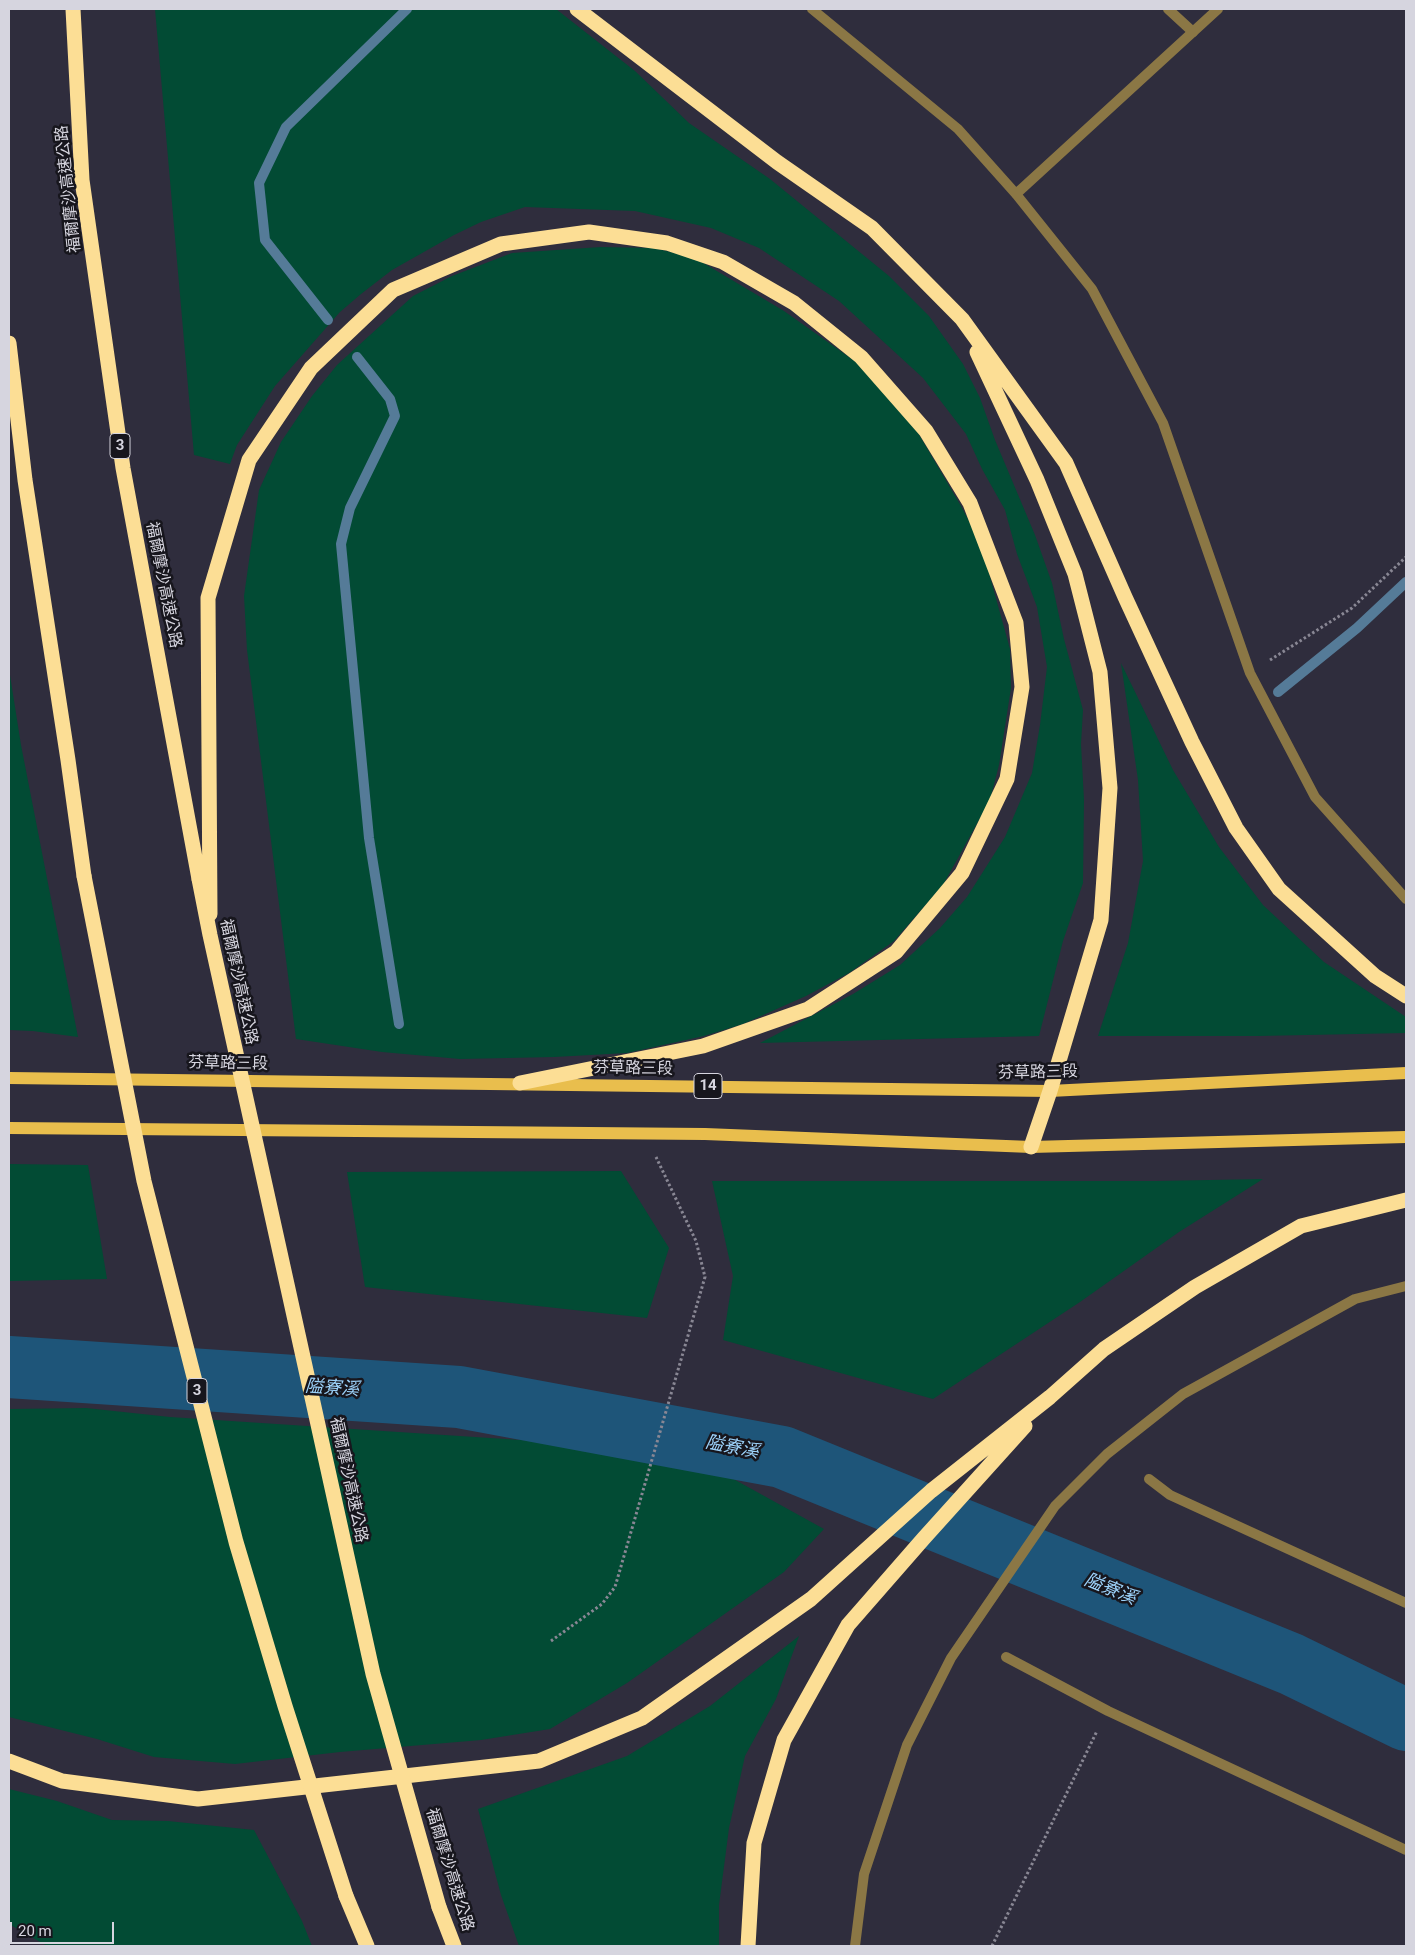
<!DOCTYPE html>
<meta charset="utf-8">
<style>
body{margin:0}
#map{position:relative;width:1415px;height:1955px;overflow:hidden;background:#2f2d3d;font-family:Roboto,sans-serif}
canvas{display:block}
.frame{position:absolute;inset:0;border:10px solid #d6d5df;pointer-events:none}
.scale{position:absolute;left:10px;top:1922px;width:104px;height:22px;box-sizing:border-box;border:2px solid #d6d5df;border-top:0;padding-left:6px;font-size:15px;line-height:18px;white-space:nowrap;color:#d6d5df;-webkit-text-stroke:4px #17161d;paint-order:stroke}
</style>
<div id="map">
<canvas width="1415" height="1955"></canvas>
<div class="frame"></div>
<div class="scale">20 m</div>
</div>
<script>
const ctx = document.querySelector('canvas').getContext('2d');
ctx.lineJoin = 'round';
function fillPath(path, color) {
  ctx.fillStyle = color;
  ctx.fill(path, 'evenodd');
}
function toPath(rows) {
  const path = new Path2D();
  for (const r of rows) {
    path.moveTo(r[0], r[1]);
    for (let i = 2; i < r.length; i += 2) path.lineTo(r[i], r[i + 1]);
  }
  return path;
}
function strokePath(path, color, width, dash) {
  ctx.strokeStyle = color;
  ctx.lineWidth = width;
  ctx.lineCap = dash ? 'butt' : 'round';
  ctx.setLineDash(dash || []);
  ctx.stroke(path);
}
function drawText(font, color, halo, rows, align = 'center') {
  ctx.font = font + ' Roboto,"Noto Sans TC",sans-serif';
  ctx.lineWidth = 5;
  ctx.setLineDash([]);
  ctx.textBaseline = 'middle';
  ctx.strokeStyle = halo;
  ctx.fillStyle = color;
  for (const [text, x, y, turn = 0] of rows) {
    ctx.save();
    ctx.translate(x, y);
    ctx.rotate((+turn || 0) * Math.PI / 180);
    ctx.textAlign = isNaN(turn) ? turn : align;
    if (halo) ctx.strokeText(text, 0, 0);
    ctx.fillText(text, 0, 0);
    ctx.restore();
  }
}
const green = toPath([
 [155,9,556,9,635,71,689,123,770,179,889,276,929,316,963,364,980,398,995,440,1035,535,1052,583,1064,639,1083,710,1081,744,1084,800,1083,883,1063,941,1039,1036,760,1043,853,994,900,965,940,928,967,897,1005,837,1032,773,1040,725,1047,667,1037,607,1017,554,1005,510,982,469,966,434,923,378,839,301,759,248,711,228,635,211,525,207,481,222,454,235,392,270,361,294,340,312,275,386,237,445,230,464,194,455],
 [601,247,654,248,695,258,784,311,856,362,917,431,961,506,981,544,1010,649,1011,688,999,765,990,800,943,885,894,941,849,973,806,996,743,1024,704,1036,627,1053,554,1057,460,1059,382,1052,296,1039,247,650,244,596,259,490,281,442,312,396,337,365,413,296,452,276,512,253],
 [1121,663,1173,770,1219,847,1263,905,1324,962,1406,1017,1406,1033,1258,1036,1098,1036,1128,943,1143,861,1138,780],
 [9,669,21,745,78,1037,33,1031,9,1030],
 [9,1164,88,1165,107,1279,9,1281],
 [621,1171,669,1248,647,1318,365,1287,347,1172],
 [1263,1179,1179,1232,1080,1302,933,1399,723,1340,733,1276,712,1181,1156,1181],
 [86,1408,170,1417,597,1445,719,1471,824,1529,784,1572,627,1683,550,1729,481,1740,340,1752,235,1764,154,1757,97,1739,9,1717,9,1409],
 [799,1636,776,1699,745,1756,729,1828,719,1905,719,1946,519,1946,501,1895,478,1809,627,1756,710,1706],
 [9,1789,57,1801,112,1820,168,1821,254,1830,302,1921,312,1946,47,1946,9,1924]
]);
const stream = toPath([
 [328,320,265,240,259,183,286,127,407,9],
 [357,357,390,399,395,416,350,508,341,544,369,838,399,1024],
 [1278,692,1357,628,1406,582]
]);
const river = toPath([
 [9,1367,459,1397,782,1457,1291,1664,1406,1720]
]);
const path = toPath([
 [1270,660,1352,608,1406,557],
 [551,1641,602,1604,615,1587,705,1277,696,1241,656,1157],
 [992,1946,1097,1731]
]);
const lane = toPath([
 [1168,9,1193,32],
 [1149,1479,1170,1495,1406,1603],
 [1006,1657,1108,1711,1406,1850]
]);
const street = toPath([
 [812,9,958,129,1016,194,1092,289,1163,423,1250,673,1315,797,1406,899],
 [1016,194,1218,9],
 [855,1946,864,1874,907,1745,951,1658,1055,1506,1107,1454,1183,1394,1355,1299,1406,1286]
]);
const primary = toPath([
 [9,1078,1050,1091,1406,1073],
 [9,1128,705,1134,1031,1147,1406,1137]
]);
const highway = toPath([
 [73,9,82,180,123,468,199,879],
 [577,9,777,162,872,228,962,319,1066,463,1125,597,1192,742,1236,828,1279,889,1375,976,1406,996],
 [9,343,25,480,68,760,84,876],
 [977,352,1037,480,1075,574,1100,672,1110,788,1101,920,1050,1091,1031,1147],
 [210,914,208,598,249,460,311,368,393,290,501,244,589,232,667,243,723,262,794,303,861,357,926,431,970,503,1016,623,1022,687,1007,779,962,873,896,952,808,1009,703,1046,520,1083],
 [9,1761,62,1781,198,1799,539,1761,642,1718,811,1599,931,1491,1050,1397,1104,1349,1195,1287,1301,1226,1406,1200],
 [346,1896,367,1946],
 [439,1907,454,1946],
 [748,1946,754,1843,784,1740,848,1625,924,1538,1025,1426]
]);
const highwayBridge = toPath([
 [84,876,144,1181,236,1542,285,1706,346,1896],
 [199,879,210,935,373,1674,439,1907]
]);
const shields = [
 [120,446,20],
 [708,1086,28],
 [197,1391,20]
];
const shieldNames = [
 ["3",120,446],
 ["14",708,1086],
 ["3",197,1391]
];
const streetNames = [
 ["福爾摩沙高速公路",69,189,-96],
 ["福爾摩沙高速公路",163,585,79],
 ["福爾摩沙高速公路",238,982,78],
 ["芬草路三段",228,1064,1],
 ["芬草路三段",633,1069,1],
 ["芬草路三段",1038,1073,-1],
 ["福爾摩沙高速公路",348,1480,78],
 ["福爾摩沙高速公路",449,1870,73]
];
const waterNames = [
 ["隘寮溪",332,1389,4],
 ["隘寮溪",732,1448,11],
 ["隘寮溪",1110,1590,22]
];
fillPath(green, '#024b34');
strokePath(stream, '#557b98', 10);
strokePath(river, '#1e5579', 62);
strokePath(path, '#898794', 3, [2.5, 2.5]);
strokePath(lane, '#8b7745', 10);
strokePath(street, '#8b7745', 10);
strokePath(primary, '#e9be4d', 12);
strokePath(highway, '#fcde95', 15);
strokePath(highwayBridge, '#fcde95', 15);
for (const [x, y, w] of shields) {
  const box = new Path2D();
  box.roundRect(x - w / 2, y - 12.5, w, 25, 4);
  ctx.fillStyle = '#17161d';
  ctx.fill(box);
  strokePath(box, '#d6d5df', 1);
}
drawText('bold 15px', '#d6d5df', null, shieldNames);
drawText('16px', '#d6d5df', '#17161d', streetNames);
drawText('italic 18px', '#9cd2fa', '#17161d', waterNames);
</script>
